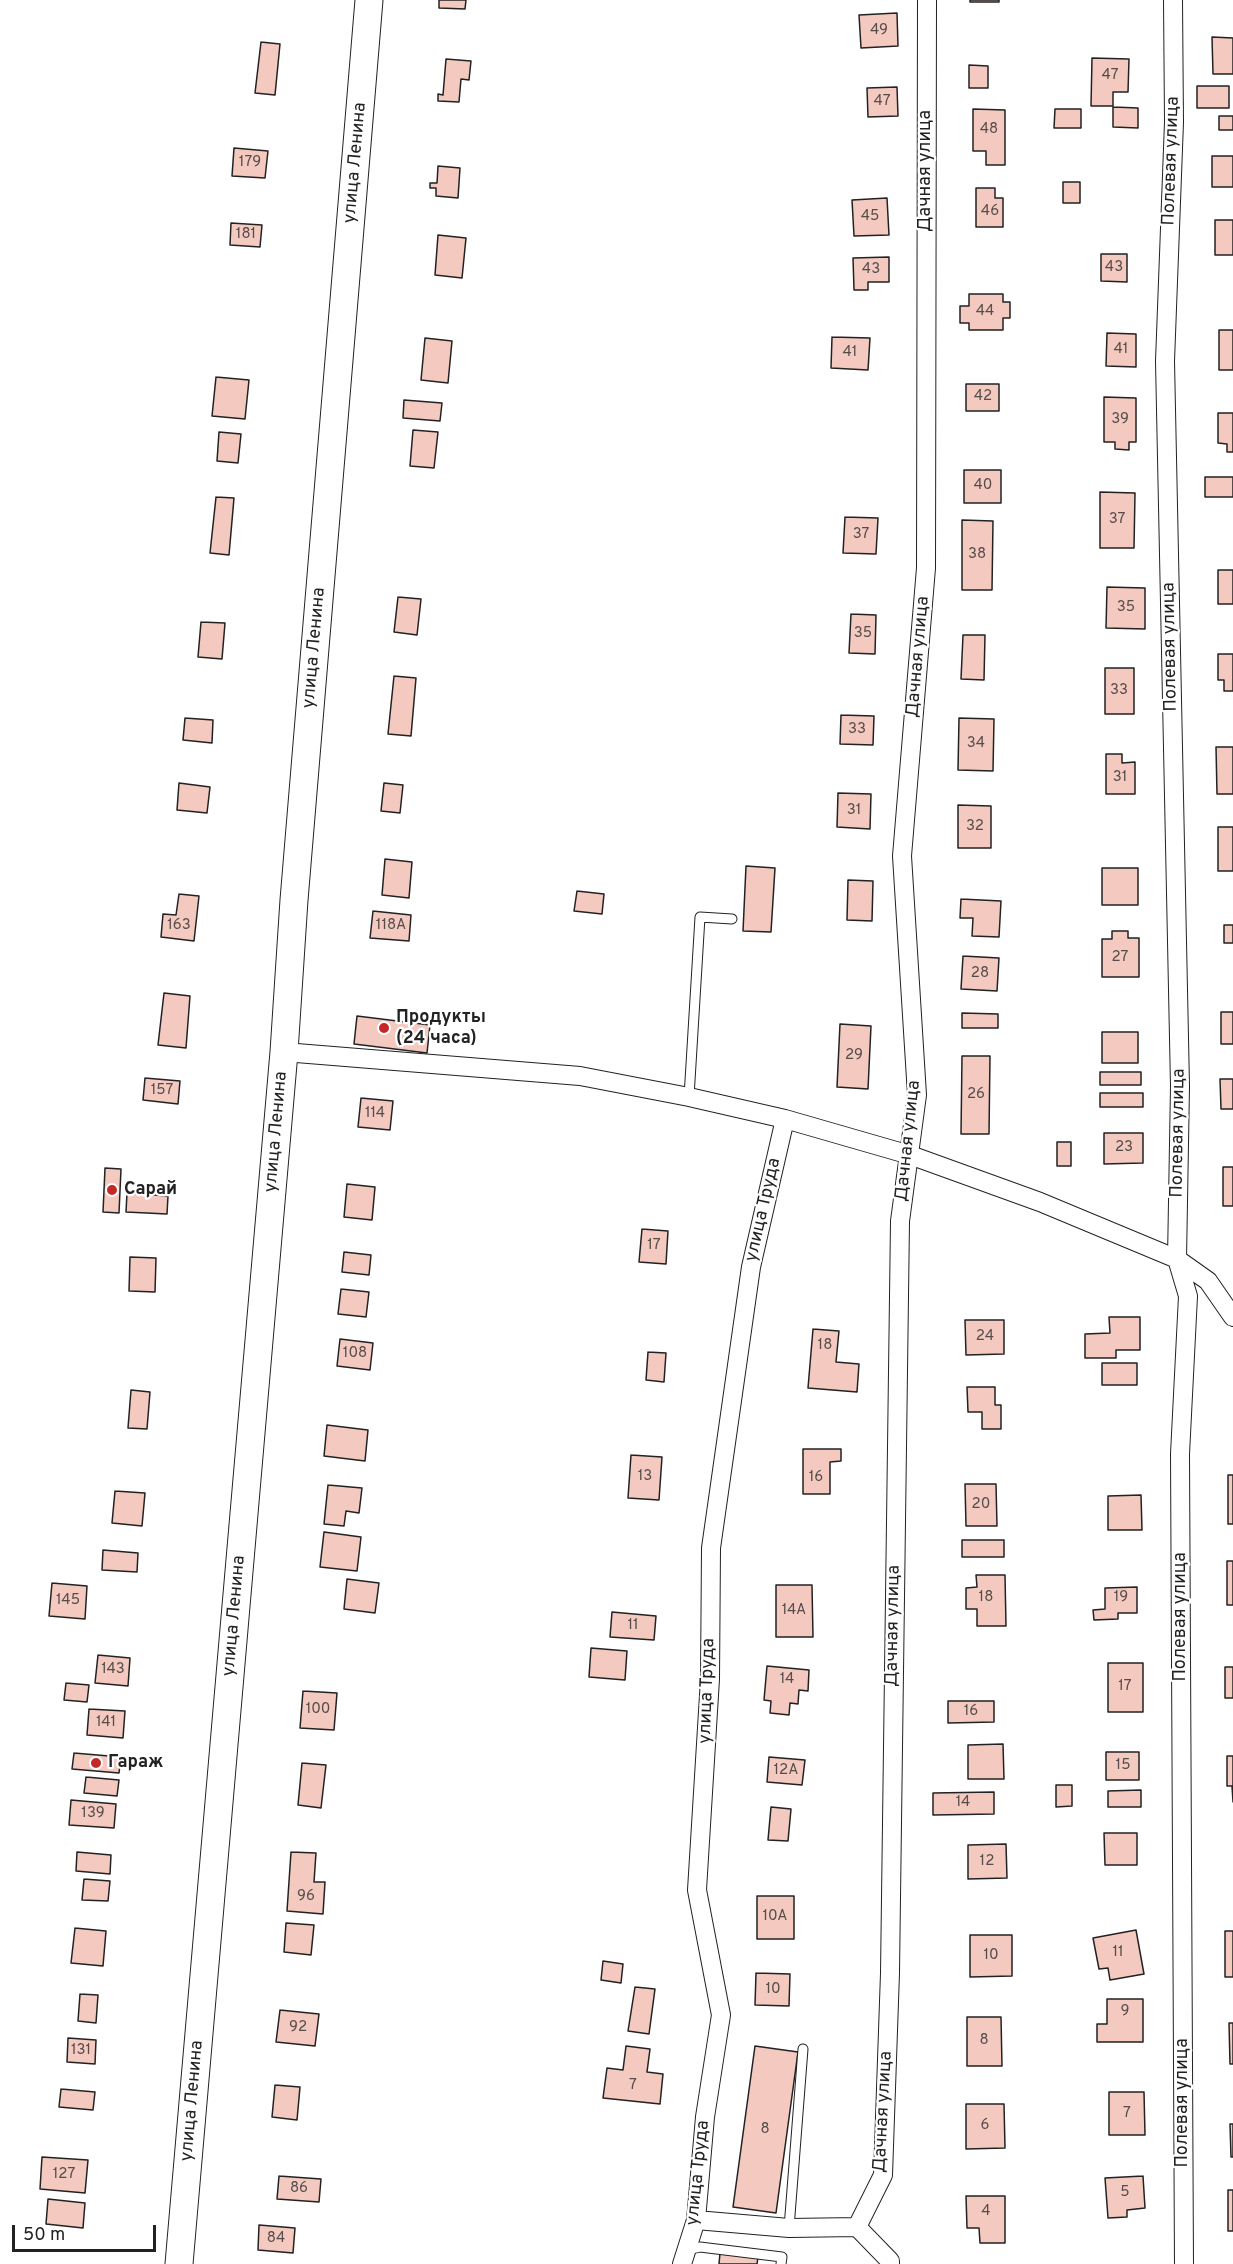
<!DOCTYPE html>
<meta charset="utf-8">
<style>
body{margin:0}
#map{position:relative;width:1233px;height:2264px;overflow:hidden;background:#fff;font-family:Overpass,sans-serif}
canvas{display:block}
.scale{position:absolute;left:12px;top:2225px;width:144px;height:27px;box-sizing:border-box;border:3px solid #222;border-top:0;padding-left:8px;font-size:18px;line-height:21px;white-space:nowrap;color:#222;-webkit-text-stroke:4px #fff;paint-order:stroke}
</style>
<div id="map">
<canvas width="1233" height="2264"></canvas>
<div class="scale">50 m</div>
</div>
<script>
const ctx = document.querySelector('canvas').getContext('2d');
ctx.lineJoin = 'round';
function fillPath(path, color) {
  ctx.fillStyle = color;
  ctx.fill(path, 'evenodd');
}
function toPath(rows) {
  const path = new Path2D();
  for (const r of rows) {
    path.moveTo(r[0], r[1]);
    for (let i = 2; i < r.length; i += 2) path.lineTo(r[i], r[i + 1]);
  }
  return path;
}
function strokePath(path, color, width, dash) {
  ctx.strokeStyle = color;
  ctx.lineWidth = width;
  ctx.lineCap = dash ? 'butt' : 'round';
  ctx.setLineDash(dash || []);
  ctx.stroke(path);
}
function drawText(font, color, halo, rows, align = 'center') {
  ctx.font = font + ' Overpass,sans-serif';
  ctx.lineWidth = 4.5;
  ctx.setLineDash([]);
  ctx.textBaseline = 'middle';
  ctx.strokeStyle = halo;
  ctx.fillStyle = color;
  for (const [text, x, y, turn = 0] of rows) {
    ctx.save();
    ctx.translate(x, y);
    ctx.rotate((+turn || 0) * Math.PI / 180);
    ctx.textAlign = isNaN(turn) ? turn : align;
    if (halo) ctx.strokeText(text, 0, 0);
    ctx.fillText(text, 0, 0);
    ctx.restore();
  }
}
const building = toPath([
 [439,0,466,0,465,9,439,8,439,0],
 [970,0,999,0,999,2,970,2,970,0],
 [897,13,898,46,861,48,859,15,897,13],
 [1212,37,1233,38,1233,74,1213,74,1212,37],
 [261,42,280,44,275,95,255,93,261,42],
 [1092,58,1129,59,1128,92,1113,92,1113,106,1091,106,1092,58],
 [446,59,471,61,469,80,461,79,459,102,438,101,438,94,443,95,446,59],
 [969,65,988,66,988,88,969,88,969,65],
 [1197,86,1229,86,1229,108,1197,108,1197,86],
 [897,87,898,116,868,117,867,88,897,87],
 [1113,107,1138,108,1138,128,1113,127,1113,107],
 [973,109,1005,110,1005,165,986,165,986,151,973,151,973,109],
 [1055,109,1081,109,1081,128,1054,128,1055,109],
 [1219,116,1233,116,1233,130,1219,130,1219,116],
 [234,148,268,151,265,178,232,176,234,148],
 [1212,156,1233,156,1233,187,1212,187,1212,156],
 [438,166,460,168,458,198,436,196,436,188,430,188,430,183,437,183,438,166],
 [1063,182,1080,182,1080,203,1063,203,1063,182],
 [976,188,995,188,995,198,1003,198,1003,227,976,227,976,188],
 [887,198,889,235,854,236,852,200,887,198],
 [1215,220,1233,220,1233,255,1215,255,1215,220],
 [231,223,262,225,260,247,230,245,231,223],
 [438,235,466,238,462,278,435,275,438,235],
 [1101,254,1127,254,1127,282,1101,281,1101,254],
 [889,257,889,282,868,282,868,290,854,290,853,258,889,257],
 [969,294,1003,294,1003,302,1010,302,1010,318,1003,318,1003,330,969,330,969,323,960,323,960,306,969,306,969,294],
 [1219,330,1233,330,1233,370,1219,370,1219,330],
 [1107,333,1136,334,1136,367,1106,366,1107,333],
 [832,337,870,338,868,370,831,368,832,337],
 [425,338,452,341,448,383,421,380,425,338],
 [216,377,249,380,245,419,212,416,216,377],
 [966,384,999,384,999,411,966,411,966,384],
 [1104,397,1136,398,1136,442,1129,442,1129,450,1115,449,1115,442,1104,442,1104,397],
 [404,400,442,403,440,421,403,418,404,400],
 [1218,413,1233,413,1233,452,1227,452,1227,444,1218,443,1218,413],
 [413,430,438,432,434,468,410,466,413,430],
 [219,432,241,434,238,463,217,461,219,432],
 [964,470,1001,470,1001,503,964,503,964,470],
 [1205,477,1233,477,1233,497,1205,497,1205,477],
 [1100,492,1135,493,1134,548,1100,548,1100,492],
 [216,497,234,498,229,555,210,553,216,497],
 [845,517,878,518,876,554,843,553,845,517],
 [962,520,993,521,992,590,962,590,962,520],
 [1218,570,1233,570,1233,604,1218,604,1218,570],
 [1107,587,1145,588,1145,629,1106,628,1107,587],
 [398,597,421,599,417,635,394,632,398,597],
 [851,614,876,615,875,654,849,653,851,614],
 [201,622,225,623,222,659,198,657,201,622],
 [963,635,985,635,984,680,961,679,963,635],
 [1218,654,1233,654,1233,691,1224,691,1224,680,1218,680,1218,654],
 [1105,668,1134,668,1134,714,1105,714,1105,668],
 [394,676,416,678,411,736,388,734,394,676],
 [841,715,874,716,873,745,840,744,841,715],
 [185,718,213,720,212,743,183,740,185,718],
 [959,718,994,719,993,771,958,770,959,718],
 [1216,747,1233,747,1233,794,1217,794,1216,747],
 [1106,754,1122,754,1122,763,1135,762,1135,794,1106,794,1106,754],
 [179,783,210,787,207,813,177,810,179,783],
 [384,783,403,785,400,813,381,811,384,783],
 [838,793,871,794,870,829,837,827,838,793],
 [958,805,991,806,991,848,958,848,958,805],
 [1218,827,1233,827,1233,871,1218,871,1218,827],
 [385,859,412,862,409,898,382,895,385,859],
 [746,866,775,868,771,932,743,931,746,866],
 [1102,868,1138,868,1138,905,1102,905,1102,868],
 [848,880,873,881,872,921,847,920,848,880],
 [577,891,604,894,602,914,574,911,577,891],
 [179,894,199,896,194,941,161,937,163,914,176,915,179,894],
 [961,899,1001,901,999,937,972,936,973,918,960,918,961,899],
 [373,911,411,915,409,941,370,938,373,911],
 [1224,925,1233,925,1233,943,1224,943,1224,925],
 [1112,931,1128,931,1128,938,1139,938,1139,977,1102,977,1102,939,1112,939,1112,931],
 [963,956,999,958,997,991,961,989,963,956],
 [164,993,190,996,186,1048,158,1045,164,993],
 [1221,1012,1233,1012,1233,1044,1221,1044,1221,1012],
 [962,1013,998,1014,998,1028,962,1028,962,1013],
 [357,1016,430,1025,427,1053,354,1044,357,1016],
 [840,1024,871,1026,868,1089,837,1087,840,1024],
 [1102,1032,1138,1032,1138,1063,1102,1063,1102,1032],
 [962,1056,990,1056,989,1134,961,1134,962,1056],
 [1100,1072,1141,1072,1141,1085,1100,1085,1100,1072],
 [145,1078,180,1081,178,1104,143,1100,145,1078],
 [1220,1079,1233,1079,1233,1109,1221,1109,1220,1079],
 [1100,1093,1143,1093,1143,1107,1100,1107,1100,1093],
 [361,1098,393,1101,390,1130,358,1127,361,1098],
 [1104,1133,1143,1133,1143,1163,1104,1164,1104,1133],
 [1057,1142,1071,1142,1071,1166,1057,1166,1057,1142],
 [1223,1167,1233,1167,1233,1206,1223,1206,1223,1167],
 [105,1168,121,1169,119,1213,103,1212,105,1168],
 [347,1184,375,1187,372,1220,344,1217,347,1184],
 [127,1193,168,1196,167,1214,126,1212,127,1193],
 [642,1229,668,1231,666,1264,639,1262,642,1229],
 [344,1252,371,1255,369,1275,342,1272,344,1252],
 [130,1257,156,1258,155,1292,129,1291,130,1257],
 [341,1289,369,1292,366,1317,338,1314,341,1289],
 [1109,1317,1140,1317,1140,1350,1116,1350,1116,1358,1085,1358,1085,1334,1110,1333,1109,1317],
 [965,1320,1004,1320,1004,1354,966,1355,965,1320],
 [813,1329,839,1331,836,1362,859,1364,857,1392,808,1388,813,1329],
 [340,1339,373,1343,370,1370,337,1366,340,1339],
 [648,1352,666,1353,664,1382,646,1380,648,1352],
 [1102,1363,1137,1363,1137,1385,1102,1385,1102,1363],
 [967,1387,995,1387,995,1405,1001,1405,1001,1429,982,1429,982,1412,968,1412,967,1387],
 [131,1390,150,1392,147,1429,128,1428,131,1390],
 [327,1425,368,1430,365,1461,324,1456,327,1425],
 [803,1449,841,1449,841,1461,830,1462,830,1494,803,1494,803,1449],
 [631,1455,662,1457,659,1500,628,1498,631,1455],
 [1228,1475,1233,1475,1233,1524,1228,1524,1228,1475],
 [965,1484,996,1484,997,1526,966,1526,965,1484],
 [328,1485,362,1488,359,1513,346,1511,344,1526,324,1524,328,1485],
 [115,1491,145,1493,142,1526,112,1523,115,1491],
 [1141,1495,1142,1530,1108,1530,1108,1496,1141,1495],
 [324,1532,361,1537,357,1571,320,1567,324,1532],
 [962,1540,1004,1540,1004,1557,962,1557,962,1540],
 [103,1550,138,1553,137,1572,102,1570,103,1550],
 [1227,1561,1233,1561,1233,1605,1227,1605,1227,1561],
 [976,1575,1005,1575,1006,1626,977,1626,977,1609,966,1609,966,1588,977,1587,976,1575],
 [347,1579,379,1583,375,1613,344,1609,347,1579],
 [52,1583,87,1586,85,1619,49,1616,52,1583],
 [776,1585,812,1585,813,1637,776,1637,776,1585],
 [1137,1587,1137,1613,1118,1613,1118,1619,1094,1620,1093,1610,1105,1609,1105,1588,1137,1587],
 [612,1612,656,1616,654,1640,610,1637,612,1612],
 [591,1648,627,1651,625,1680,589,1677,591,1648],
 [98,1655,130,1658,128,1686,95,1683,98,1655],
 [1108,1663,1143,1663,1143,1712,1108,1712,1108,1663],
 [767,1666,809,1670,808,1691,799,1690,798,1704,790,1703,789,1715,770,1713,771,1701,764,1700,767,1666],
 [1225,1667,1233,1667,1233,1698,1225,1698,1225,1667],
 [66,1683,89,1685,87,1702,64,1700,66,1683],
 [303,1691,337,1693,334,1730,300,1728,303,1691],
 [948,1701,994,1701,994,1722,948,1723,948,1701],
 [89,1709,125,1711,123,1738,87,1735,89,1709],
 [1003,1744,1004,1779,968,1779,968,1745,1003,1744],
 [1106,1752,1139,1752,1139,1780,1106,1780,1106,1752],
 [74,1753,121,1757,119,1773,72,1769,74,1753],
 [1227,1756,1233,1756,1233,1802,1232,1786,1227,1786,1227,1756],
 [769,1757,805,1760,802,1785,767,1782,769,1757],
 [302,1763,326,1765,321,1808,298,1805,302,1763],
 [86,1777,119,1780,117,1796,84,1793,86,1777],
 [1056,1785,1072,1785,1072,1806,1056,1807,1056,1785],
 [1141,1790,1141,1807,1108,1807,1108,1791,1141,1790],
 [994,1792,994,1814,933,1815,933,1793,994,1792],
 [71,1800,116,1804,114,1828,69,1825,71,1800],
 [771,1807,791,1809,788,1841,768,1840,771,1807],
 [1104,1833,1137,1833,1137,1865,1105,1865,1104,1833],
 [1006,1844,1007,1878,968,1879,968,1845,1006,1844],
 [77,1852,111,1855,110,1874,76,1871,77,1852],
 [291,1852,316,1853,314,1882,325,1882,323,1914,287,1911,291,1852],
 [84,1879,110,1881,108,1901,82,1900,84,1879],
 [757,1896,794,1896,794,1939,757,1939,757,1896],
 [286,1923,314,1925,311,1955,284,1952,286,1923],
 [75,1928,106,1931,103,1966,71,1963,75,1928],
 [1136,1930,1144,1974,1110,1980,1108,1968,1099,1969,1093,1938,1136,1930],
 [1225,1931,1233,1931,1233,1977,1225,1977,1225,1931],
 [970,1935,1012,1935,1012,1976,970,1977,970,1935],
 [603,1961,623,1964,621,1983,601,1980,603,1961],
 [756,1973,790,1974,789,2006,755,2005,756,1973],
 [635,1987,655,1989,649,2034,628,2031,635,1987],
 [80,1994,98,1995,96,2023,78,2021,80,1994],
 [1107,1999,1143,1999,1143,2042,1097,2042,1097,2024,1107,2024,1107,1999],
 [280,2010,319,2014,315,2046,276,2042,280,2010],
 [967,2017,1001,2017,1002,2066,967,2066,967,2017],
 [1229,2023,1233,2023,1233,2064,1230,2064,1229,2023],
 [68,2038,96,2040,95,2064,67,2062,68,2038],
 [626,2046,650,2049,647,2072,663,2074,660,2104,603,2098,607,2068,623,2070,626,2046],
 [755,2046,798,2052,776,2213,733,2207,755,2046],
 [275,2085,300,2087,297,2120,272,2117,275,2085],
 [61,2089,95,2092,93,2110,59,2107,61,2089],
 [1109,2092,1144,2092,1145,2135,1109,2135,1109,2092],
 [966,2104,1004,2104,1005,2148,966,2149,966,2104],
 [1230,2124,1233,2124,1233,2157,1231,2157,1230,2124],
 [42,2157,88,2160,85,2193,40,2189,42,2157],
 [279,2176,321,2179,319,2202,277,2199,279,2176],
 [1143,2176,1145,2208,1127,2210,1127,2217,1108,2218,1105,2178,1143,2176],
 [1228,2190,1233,2190,1233,2231,1228,2231,1228,2190],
 [966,2196,1005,2196,1005,2243,980,2243,979,2228,967,2228,966,2196],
 [48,2199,85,2203,83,2228,46,2224,48,2199],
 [259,2225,295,2228,293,2253,258,2250,259,2225],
 [720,2253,758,2257,757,2264,719,2264,720,2253]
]);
const lane = toPath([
 [689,1097,700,917,732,919],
 [789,2228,803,2049],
 [687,2250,700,2247,782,2257,781,2264]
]);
const street = toPath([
 [1173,0,1174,122,1165,361,1180,1086,1177,1259,1188,1296,1180,1454,1184,2264],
 [284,1052,580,1076,689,1097,785,1119,910,1155,1040,1202,1177,1259,1208,1281,1233,1317],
 [696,2220,789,2228,857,2227],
 [682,2264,696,2220,705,2117,721,2015,697,1890,710,1679,711,1548,751,1267,785,1119],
 [890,2264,890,2261,857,2227,883,2175,890,1973,900,1221,917,1095,902,856,926,568,927,0]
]);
const primary = toPath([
 [179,2264,284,1052,294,900,369,0]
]);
const markers = [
 [384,1028,6,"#c62828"],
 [112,1190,6,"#c62828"],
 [96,1763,6,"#c62828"]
];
const numberNames = [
 ["49",879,31],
 ["47",1110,76],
 ["47",882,102],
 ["48",989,130],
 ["179",250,163],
 ["46",990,212],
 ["45",870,217],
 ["181",246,235],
 ["43",1114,268],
 ["43",871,270],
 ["44",985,312],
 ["41",1121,350],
 ["41",850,353],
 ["42",983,397],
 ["39",1120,420],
 ["40",983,486],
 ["37",1117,520],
 ["37",861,535],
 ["38",977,555],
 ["35",1126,608],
 ["35",863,634],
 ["33",1119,691],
 ["33",857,730],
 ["34",976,744],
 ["31",1120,778],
 ["31",854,811],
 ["32",975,827],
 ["163",179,926],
 ["118А",391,926],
 ["27",1120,958],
 ["28",980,974],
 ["29",854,1056],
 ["157",162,1091],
 ["26",976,1095],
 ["114",375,1114],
 ["23",1124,1148],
 ["17",654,1246],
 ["24",985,1337],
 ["18",825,1346],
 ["108",355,1354],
 ["13",645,1477],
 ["16",816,1478],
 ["20",981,1505],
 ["18",986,1598],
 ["19",1121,1598],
 ["145",68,1601],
 ["14А",794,1611],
 ["11",633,1626],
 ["143",113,1670],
 ["14",787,1680],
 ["17",1125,1687],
 ["100",318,1710],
 ["16",971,1712],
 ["141",106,1723],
 ["15",1123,1766],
 ["12А",786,1771],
 ["14",963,1803],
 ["139",93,1814],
 ["12",987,1862],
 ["96",306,1897],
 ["10А",775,1917],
 ["11",1118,1953],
 ["10",991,1956],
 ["10",773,1990],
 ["9",1125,2012],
 ["92",298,2028],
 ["8",984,2041],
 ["131",81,2051],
 ["7",633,2086],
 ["7",1127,2114],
 ["6",985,2126],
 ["8",765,2130],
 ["127",64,2175],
 ["86",299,2189],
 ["5",1125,2193],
 ["4",986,2212],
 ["84",276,2239]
];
const streetNames = [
 ["Полевая улица",1172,161,-88],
 ["улица Ленина",356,163,-85],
 ["Дачная улица",926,171,-90],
 ["Полевая улица",1171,647,-91],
 ["улица Ленина",315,648,-85],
 ["Дачная улица",919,657,-85],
 ["улица Ленина",277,1132,-85],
 ["Полевая улица",1179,1133,-89],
 ["Дачная улица",909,1141,-84],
 ["улица Труда",764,1210,-77],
 ["улица Ленина",235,1616,-85],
 ["Полевая улица",1181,1617,-90],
 ["Дачная улица",894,1626,-89],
 ["улица Труда",708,1691,-88],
 ["улица Ленина",193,2101,-85],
 ["Полевая улица",1183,2103,-90],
 ["Дачная улица",884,2112,-87],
 ["улица Труда",699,2173,-84]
];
const poiNames = [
 ["Продукты",396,1018],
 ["(24 часа)",396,1039],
 ["Сарай",124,1190],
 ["Гараж",108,1763]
];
fillPath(building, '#f3c9c0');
strokePath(building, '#222', 1.5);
strokePath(lane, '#222', 11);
strokePath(street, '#222', 20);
strokePath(primary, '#222', 29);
strokePath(lane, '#fff', 9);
strokePath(street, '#fff', 18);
strokePath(primary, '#fff', 27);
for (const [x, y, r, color] of markers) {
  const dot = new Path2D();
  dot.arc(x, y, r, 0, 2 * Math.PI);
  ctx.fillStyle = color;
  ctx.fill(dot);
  strokePath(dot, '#fff', 2);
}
drawText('15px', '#564c4a', null, numberNames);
drawText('18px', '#222', '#fff', streetNames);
drawText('bold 18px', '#222', '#fff', poiNames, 'left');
</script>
